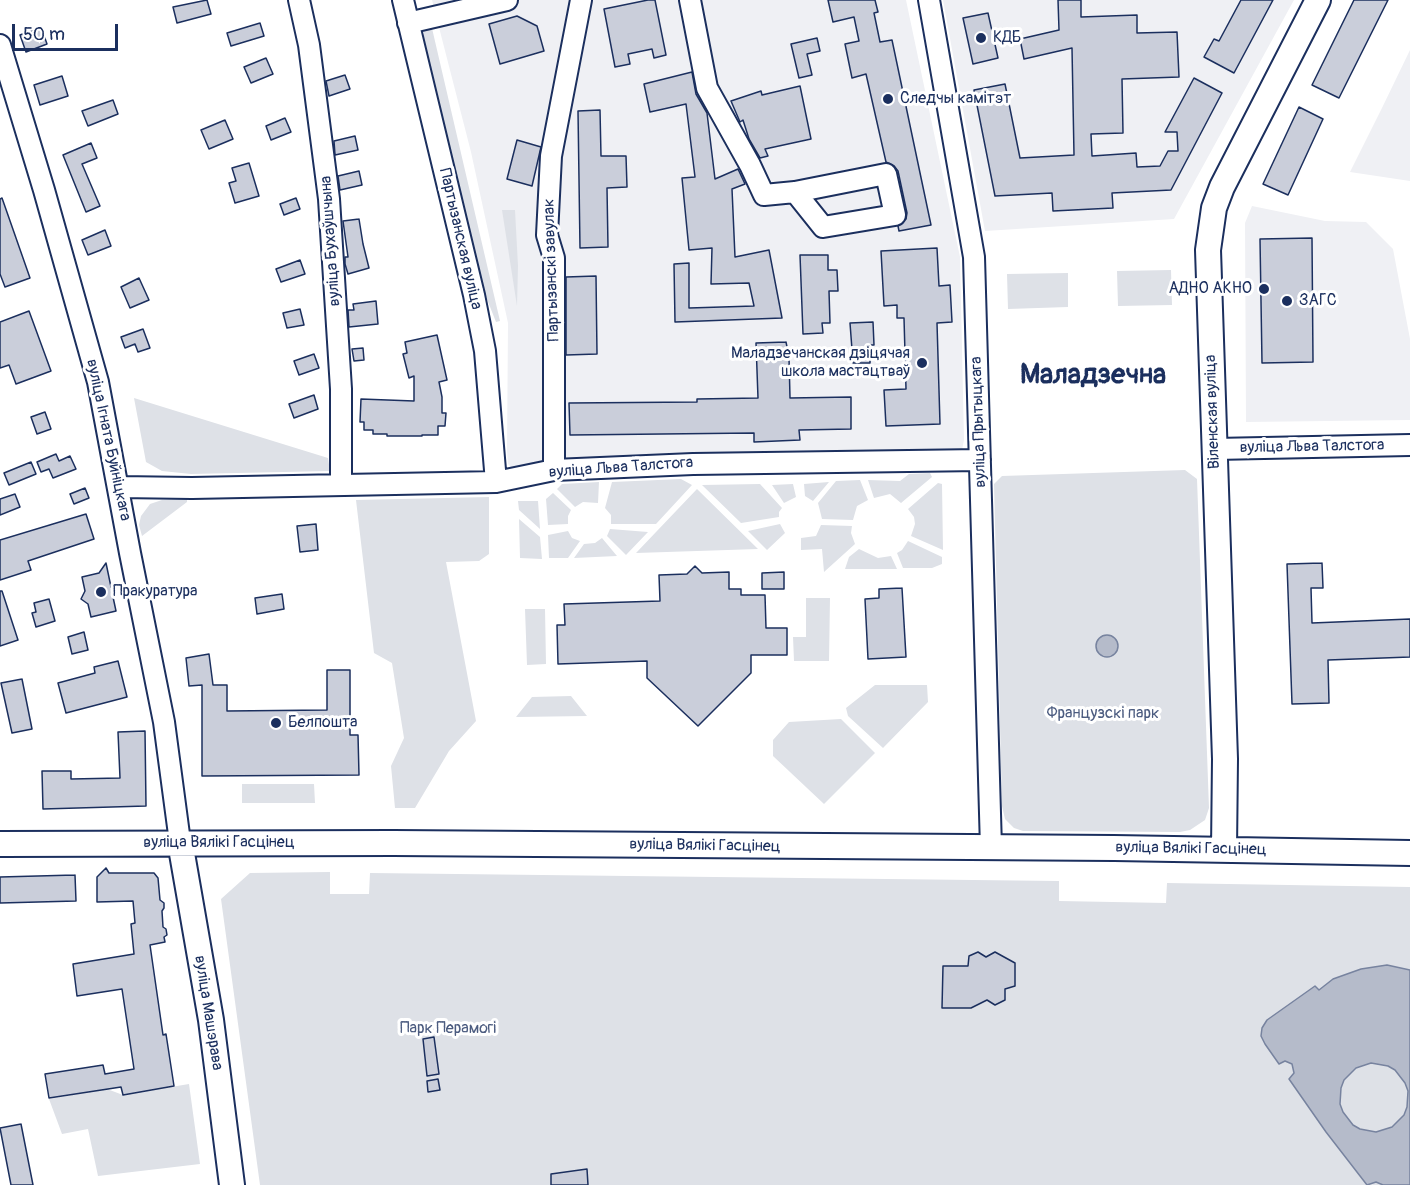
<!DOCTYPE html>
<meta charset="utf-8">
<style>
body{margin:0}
#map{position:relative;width:1410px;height:1185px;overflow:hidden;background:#fff;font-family:Pangolin,sans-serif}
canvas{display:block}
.scale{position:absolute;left:12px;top:24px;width:106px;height:27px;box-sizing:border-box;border:3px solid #1b2f5e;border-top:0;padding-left:8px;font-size:18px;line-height:21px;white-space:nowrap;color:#1b2f5e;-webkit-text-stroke:4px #fff;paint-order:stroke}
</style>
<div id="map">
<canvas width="1410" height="1185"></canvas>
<div class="scale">50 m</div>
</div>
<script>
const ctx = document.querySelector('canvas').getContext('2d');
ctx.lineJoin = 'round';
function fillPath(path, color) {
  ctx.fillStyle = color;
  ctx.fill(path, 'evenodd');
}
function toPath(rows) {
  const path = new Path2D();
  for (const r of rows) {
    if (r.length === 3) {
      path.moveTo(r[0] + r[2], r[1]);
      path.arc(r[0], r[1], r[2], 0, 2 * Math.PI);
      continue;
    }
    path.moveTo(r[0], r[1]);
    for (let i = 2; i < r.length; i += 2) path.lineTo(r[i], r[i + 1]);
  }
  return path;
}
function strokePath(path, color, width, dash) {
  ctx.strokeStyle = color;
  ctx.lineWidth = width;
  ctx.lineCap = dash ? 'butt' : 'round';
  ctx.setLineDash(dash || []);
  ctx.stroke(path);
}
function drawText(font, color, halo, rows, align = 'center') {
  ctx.font = font + ' Pangolin,sans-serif';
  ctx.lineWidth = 6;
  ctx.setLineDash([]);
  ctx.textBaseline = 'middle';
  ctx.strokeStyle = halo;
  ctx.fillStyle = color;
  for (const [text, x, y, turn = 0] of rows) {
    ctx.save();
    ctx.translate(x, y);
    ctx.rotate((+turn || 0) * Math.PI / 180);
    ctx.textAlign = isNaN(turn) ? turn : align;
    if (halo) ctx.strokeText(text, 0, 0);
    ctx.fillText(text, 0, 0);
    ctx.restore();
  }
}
const built = toPath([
 [432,0,906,0,960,257,964,440,962,450,952,453,514,470,508,464,507,451,508,323,471,152],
 [943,0,1294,0,1174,219,985,231],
 [1410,50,1410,181,1350,172,1381,110],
 [1252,206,1325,221,1366,222,1393,249,1410,339,1410,420,1246,422,1245,223]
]);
const green = toPath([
 [431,24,500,321,496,322,483,289,422,41,424,31],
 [502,210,515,210,518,266,517,306],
 [1171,270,1172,305,1118,306,1117,271],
 [1068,273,1068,307,1008,309,1007,274],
 [134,398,328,458,330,471,191,474,162,471,146,462],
 [1185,470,1197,479,1209,808,1205,820,1190,830,1180,832,1023,831,1014,828,1005,819,1002,806,994,484,1002,476],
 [930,473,932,477,901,503,890,494,874,498,868,480,900,481,909,474],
 [681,479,692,485,656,524,611,524,611,515,605,508,612,482],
 [860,480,868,500,857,506,853,520,822,519,818,503,836,481],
 [599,482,598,503,583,502,575,507,557,489,562,484],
 [829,482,813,501,805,496,804,484],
 [938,483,942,484,943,550,911,536,915,524,914,517,908,509],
 [760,484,782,508,779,512,779,517,741,523,702,485],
 [793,484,796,497,784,503,772,485],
 [697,489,758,549,636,553],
 [553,493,571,510,568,516,568,524,548,525,546,499],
 [489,497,489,554,479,561,446,562,476,721,449,751,415,808,395,808,391,766,404,738,392,663,374,653,356,500],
 [187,499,187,502,142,536,139,525,141,516,150,504,162,500],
 [518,501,538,501,540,529,519,510],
 [519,519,540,537,542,559,520,558],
 [780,524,785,533,767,550,748,531],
 [821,525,852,526,851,533,855,544,824,572,822,549,801,550,801,538,816,536],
 [610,529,648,532,626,555,607,536],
 [568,531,572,538,580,541,568,558,549,558,548,535],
 [602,538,617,556,574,558,584,544,595,543],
 [908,541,942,557,942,564,932,568,903,568,897,553,902,550],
 [859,549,878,558,891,556,897,569,845,569,849,557],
 [806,598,830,598,829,661,794,661,793,637,806,637],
 [525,609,545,609,546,664,527,665],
 [875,685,927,685,928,702,883,748,848,716,846,708],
 [571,696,587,716,516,717,532,697],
 [841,719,875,753,824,804,773,756,773,740,789,722],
 [242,784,314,784,315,803,242,803],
 [330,872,330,894,369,894,370,873,1059,881,1059,901,1166,903,1167,883,1410,887,1410,1185,260,1185,221,899,250,873],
 [189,1084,200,1164,98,1176,88,1129,62,1134,49,1099,107,1089,123,1095]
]);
const water = toPath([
 [1107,646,11],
 [1387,965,1410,970,1410,1185,1383,1185,1376,1182,1367,1185,1326,1132,1289,1079,1294,1073,1292,1064,1285,1061,1279,1064,1265,1044,1261,1036,1262,1028,1267,1020,1315,986,1319,990,1333,979,1361,969,1387,965],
 [1371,1063,1388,1066,1395,1070,1405,1083,1408,1091,1407,1107,1404,1115,1392,1127,1376,1132,1360,1129,1353,1125,1343,1112,1340,1104,1341,1088,1344,1080,1356,1068,1371,1063]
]);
const building = toPath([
 [207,0,211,14,177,23,173,7,207,0],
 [648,0,655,0,666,55,654,58,652,49,628,54,630,64,615,67,604,9,648,0],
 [828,0,875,0,878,12,874,13,880,42,892,40,931,225,899,231,898,226,906,219,907,213,898,171,894,166,886,162,866,74,852,78,845,44,859,41,854,17,833,22,828,0],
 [1058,0,1081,0,1081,17,1137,15,1137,33,1177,32,1179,77,1122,79,1123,133,1091,134,1092,156,1136,153,1137,167,1160,166,1168,151,1178,151,1177,132,1165,132,1194,78,1222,93,1171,190,1112,193,1113,208,1053,211,1052,193,995,196,974,90,1005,84,1020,158,1074,155,1072,48,1024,59,1020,39,1059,30,1058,0],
 [1241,0,1273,0,1234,73,1204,57,1214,39,1219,41,1241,0],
 [1354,0,1388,0,1339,98,1312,85,1354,0],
 [988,13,998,58,973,64,963,18,988,13],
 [517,16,537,26,544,51,500,64,489,24,517,16],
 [260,23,264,36,231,46,227,33,260,23],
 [41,27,47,44,26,52,20,35,41,27],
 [817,38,820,51,807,54,812,75,799,78,791,44,817,38],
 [266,58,273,74,251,83,244,67,266,58],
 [692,72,696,94,707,113,715,179,738,169,745,184,732,189,735,257,769,250,782,318,675,322,674,264,689,263,689,308,754,306,749,283,711,284,712,248,689,250,682,178,695,177,686,104,650,112,644,84,692,72],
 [345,75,350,89,329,96,326,81,345,75],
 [62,76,68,96,40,105,34,85,62,76],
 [800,86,811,139,765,149,768,156,760,158,749,139,743,120,740,122,731,101,761,91,762,95,800,86],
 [113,100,118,114,88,126,82,111,113,100],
 [1299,107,1323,119,1288,195,1263,184,1299,107],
 [600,110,601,156,626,156,627,187,607,188,608,247,580,248,578,111,600,110],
 [285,118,291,132,271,140,266,126,285,118],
 [225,120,233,139,209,149,201,130,225,120],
 [355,136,358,150,335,155,334,141,355,136],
 [517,140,541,147,532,186,507,179,517,140],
 [91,143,97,158,82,164,100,206,86,212,63,155,91,143],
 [249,163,259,196,235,203,229,183,236,181,232,168,249,163],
 [359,171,362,185,340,190,338,176,359,171],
 [2,198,30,278,5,287,0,274,0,199,2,198],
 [296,198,300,209,284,215,280,204,296,198],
 [359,219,363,244,369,268,348,274,345,264,345,257,348,257,343,221,359,219],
 [105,230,111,246,88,255,82,240,105,230],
 [1312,238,1313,362,1262,363,1260,239,1312,238],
 [937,248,939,286,950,285,952,322,937,323,940,424,886,426,884,390,906,389,904,318,897,318,897,305,884,306,881,251,937,248],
 [800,255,828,255,828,270,837,270,838,291,829,291,830,323,822,323,823,333,803,334,800,255],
 [300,260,305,274,281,282,276,269,300,260],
 [596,276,597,354,566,355,566,277,596,276],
 [139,278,149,300,130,308,121,287,139,278],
 [376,301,378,324,349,327,348,310,354,310,353,304,376,301],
 [300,309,304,325,287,328,283,313,300,309],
 [29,311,51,371,16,384,9,365,0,368,0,322,29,311],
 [873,322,874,345,870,345,870,363,853,363,850,323,873,322],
 [143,329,150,348,138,352,135,344,125,348,121,337,143,329],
 [437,335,447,380,439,382,442,397,442,413,446,413,445,426,438,426,438,435,422,435,422,436,387,436,387,434,373,434,373,430,364,430,364,422,360,422,361,399,414,401,414,376,409,378,403,354,407,353,405,342,437,335],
 [786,342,789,357,790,398,851,397,851,429,799,430,800,440,754,442,754,433,570,435,569,403,697,402,697,399,758,398,756,343,786,342],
 [363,348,364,360,354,361,352,349,363,348],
 [314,354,319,368,299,375,294,361,314,354],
 [314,395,318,409,294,418,289,404,314,395],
 [45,412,51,429,37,434,31,417,45,412],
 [56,454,59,461,70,456,76,469,53,478,49,469,41,472,37,462,56,454],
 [31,462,36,474,9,485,4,473,31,462],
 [85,488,89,498,74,504,70,494,85,488],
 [15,494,20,507,0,515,0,499,15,494],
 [86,514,94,539,28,561,31,570,0,580,0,540,86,514],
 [316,524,318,550,300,552,297,526,316,524],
 [106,563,111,587,117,590,113,597,116,611,91,617,88,604,81,599,85,591,82,577,99,573,106,563],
 [1322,563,1323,588,1311,588,1312,623,1410,619,1410,657,1328,660,1329,703,1292,704,1287,564,1322,563],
 [695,566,702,573,729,572,729,589,741,589,741,595,765,595,766,628,787,628,787,655,751,655,751,673,698,726,647,678,647,661,558,664,557,625,565,625,564,604,660,601,659,575,687,574,695,566],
 [784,572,784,589,762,589,762,573,784,572],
 [902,588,906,657,868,659,865,599,879,598,879,589,902,588],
 [0,591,2,591,18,640,0,646,0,591],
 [282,594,284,609,257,614,255,598,282,594],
 [49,599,55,621,36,627,32,613,36,612,34,603,49,599],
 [84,632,88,650,72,654,68,637,84,632],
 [209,654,213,685,227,685,227,711,327,710,327,670,350,670,350,735,358,735,359,775,202,776,202,685,189,686,186,658,209,654],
 [118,661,127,697,66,713,58,683,95,673,94,667,118,661],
 [22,679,32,729,12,733,1,683,22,679],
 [145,731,146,806,43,809,42,771,71,771,71,779,120,778,118,732,145,731],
 [106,868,109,873,154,873,158,878,160,900,164,903,164,908,162,911,163,927,166,929,167,935,164,937,165,942,150,945,163,1035,166,1034,174,1086,123,1095,121,1087,49,1098,45,1074,103,1065,105,1074,134,1069,122,989,77,996,73,964,134,954,131,924,135,923,133,901,97,902,97,877,106,868],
 [75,875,76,901,0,903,0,877,75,875],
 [978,952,986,957,995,952,1015,963,1015,986,1005,989,1005,1000,995,1005,987,1000,971,1008,942,1008,943,966,968,966,969,956,978,952],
 [434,1037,439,1074,427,1076,423,1039,434,1037],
 [438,1079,440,1090,428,1092,427,1081,438,1079],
 [21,1124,33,1185,11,1185,0,1128,21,1124],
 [587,1169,588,1185,551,1185,551,1174,587,1169]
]);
const minor = toPath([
 [299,0,309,45,329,199,341,389,341,484],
 [403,0,474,295,485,351,496,482],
 [690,0,707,88,750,165,764,195,795,192,886,174,895,215,823,227,795,192],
 [929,0,974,257,991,848],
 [408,23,507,0],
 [0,45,44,190,98,382,130,553,164,722,180,842],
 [1215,449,1410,445],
 [554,470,554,258,547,235,551,156,581,0],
 [119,487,192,488,496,482,554,470,693,464,980,460]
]);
const major = toPath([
 [180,842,211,1020,232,1185],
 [0,844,393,843,1114,848,1410,853],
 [1224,850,1225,759,1208,250,1214,208,1222,187,1318,0]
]);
const markers = [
 [981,38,6,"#1b2f5e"],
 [888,99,6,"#1b2f5e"],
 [1264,289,6,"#1b2f5e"],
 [1287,301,6,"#1b2f5e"],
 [922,363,6,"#1b2f5e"],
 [101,592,6,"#1b2f5e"],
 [276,723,6,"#1b2f5e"]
];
const poiNames = [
 ["КДБ",993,38],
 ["Следчы камітэт",900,99],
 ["АДНО АКНО",1252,289,"right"],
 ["ЗАГС",1299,301],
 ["Маладзечанская дзіцячая",910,354,"right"],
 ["школа мастацтваў",910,372,"right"],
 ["Пракуратура",113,592],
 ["Белпошта",288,723]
];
const streetNames = [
 ["Партызанская вуліца",460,239,77],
 ["вуліца Бухаўшчына",331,241,-94],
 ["Партызанскі завулак",552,270,-92],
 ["Віленская вуліца",1213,412,-92],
 ["вуліца Прытыцкага",979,422,-92],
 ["вуліца Ігната Буйніцкага",108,440,78],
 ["вуліца Льва Талстога",1312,447,-1],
 ["вуліца Льва Талстога",621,468,-4],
 ["вуліца Вялікі Гасцінец",219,843],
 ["вуліца Вялікі Гасцінец",705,846,1],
 ["вуліца Вялікі Гасцінец",1191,849,1],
 ["вуліца Машэрава",208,1013,81]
];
const parkNames = [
 ["Французскі парк",1103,714],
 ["Парк Перамогі",448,1029]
];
const townNames = [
 ["Маладзечна",1093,376]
];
fillPath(built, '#eff0f4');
fillPath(green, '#dee1e7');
fillPath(water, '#b5bbca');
strokePath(water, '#77839f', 1.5);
fillPath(building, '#caceda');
strokePath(building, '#1b2f5e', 1.5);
strokePath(minor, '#1b2f5e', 24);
strokePath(major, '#1b2f5e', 28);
strokePath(minor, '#fff', 20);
strokePath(major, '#fff', 24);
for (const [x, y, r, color] of markers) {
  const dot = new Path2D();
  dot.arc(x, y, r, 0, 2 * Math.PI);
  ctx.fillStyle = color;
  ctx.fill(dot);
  strokePath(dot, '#fff', 2);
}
drawText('16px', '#1b2f5e', '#fff', poiNames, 'left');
drawText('16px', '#1b2f5e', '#fff', streetNames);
drawText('16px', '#4c5c80', '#fff', parkNames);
drawText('bold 28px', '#1b2f5e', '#fff', townNames);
</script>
